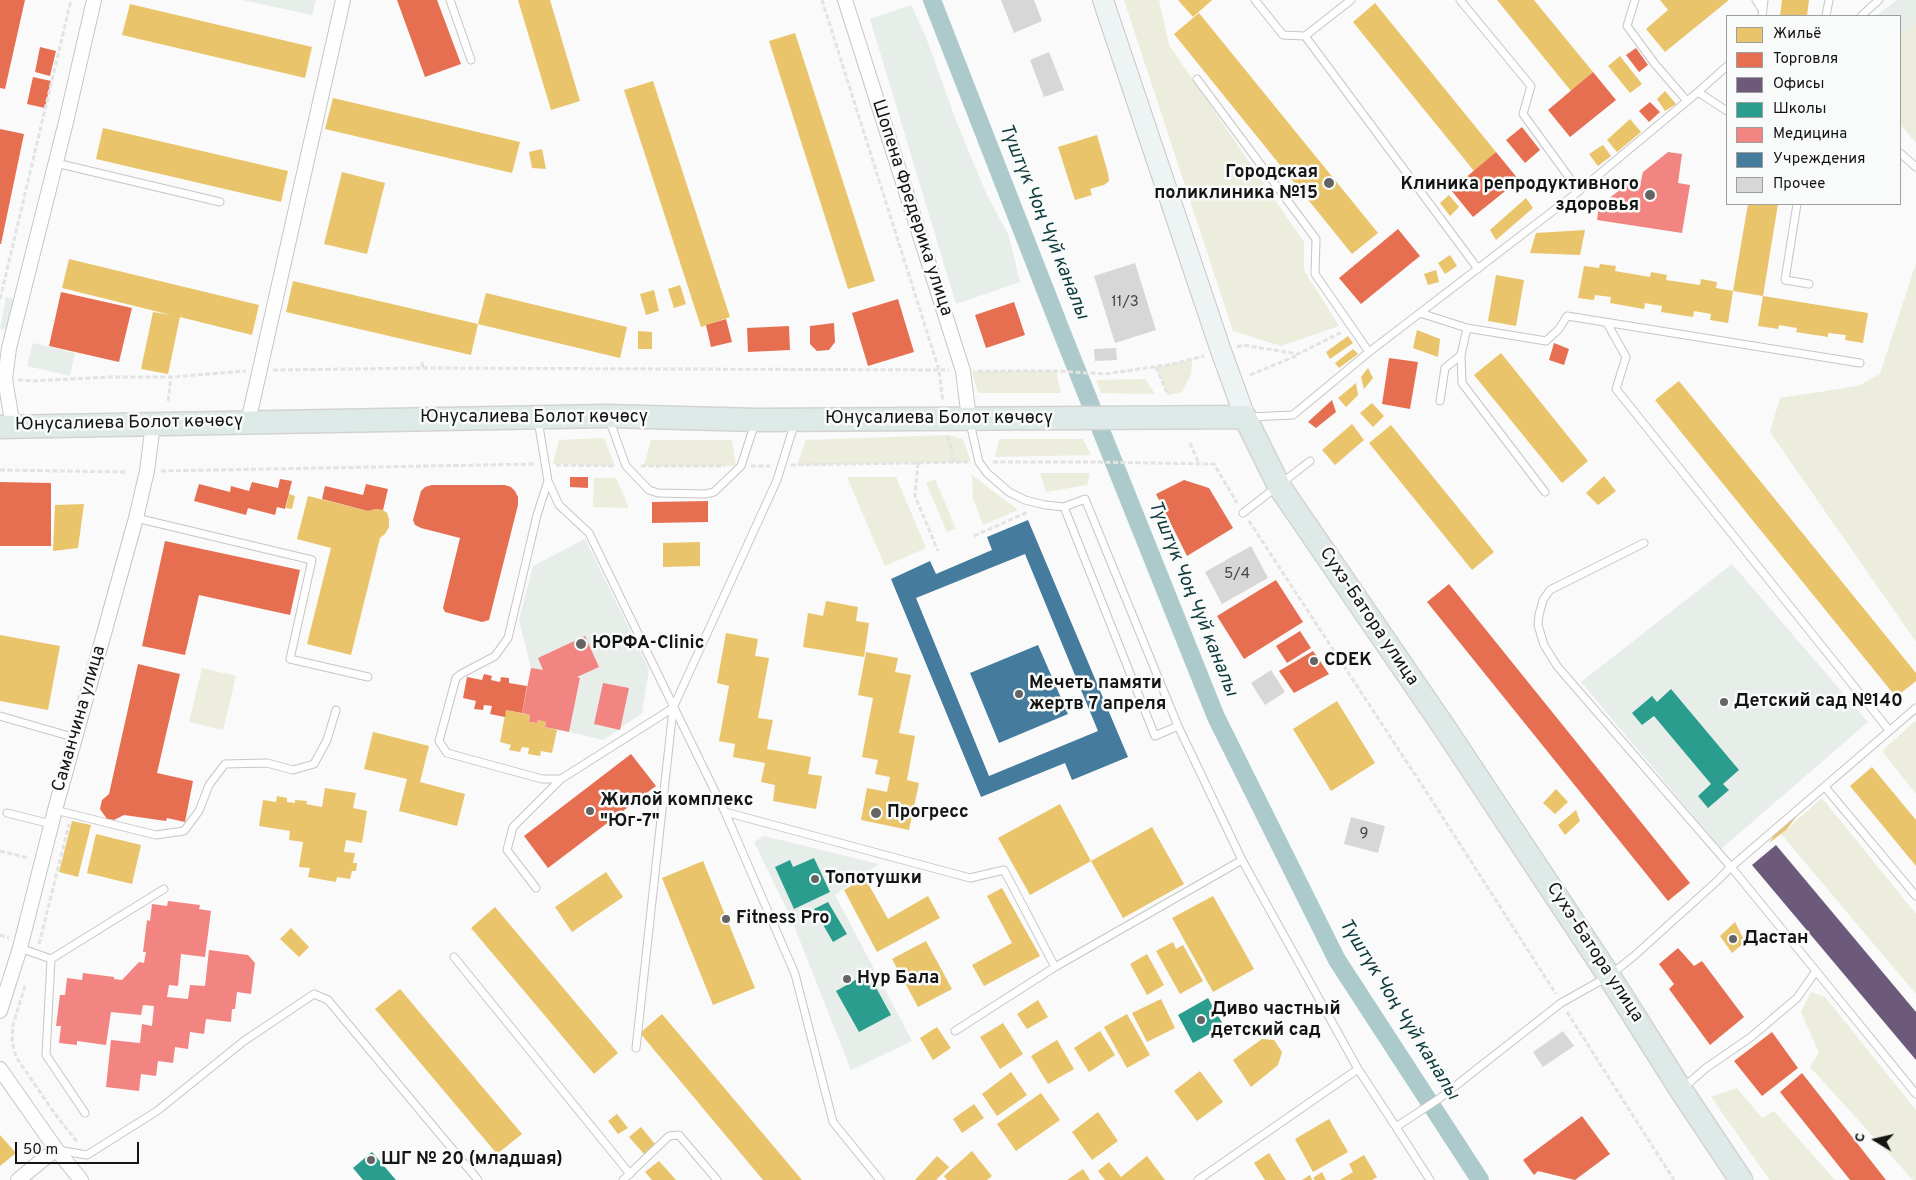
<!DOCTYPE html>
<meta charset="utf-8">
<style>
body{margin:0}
#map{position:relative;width:1916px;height:1180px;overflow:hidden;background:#f9faf9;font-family:Overpass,sans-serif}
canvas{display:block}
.legend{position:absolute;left:1726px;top:15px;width:175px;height:190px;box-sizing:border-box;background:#f8fbf9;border:1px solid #9c9f9d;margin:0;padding:6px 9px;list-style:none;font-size:15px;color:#131413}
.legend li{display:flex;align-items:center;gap:10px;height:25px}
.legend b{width:25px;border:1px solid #9c9f9d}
.north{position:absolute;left:1851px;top:1115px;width:50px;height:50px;-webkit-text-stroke:4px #f8fbf9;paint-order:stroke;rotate:279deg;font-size:14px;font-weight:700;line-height:20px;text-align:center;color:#131413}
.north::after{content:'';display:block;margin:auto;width:18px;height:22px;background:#131413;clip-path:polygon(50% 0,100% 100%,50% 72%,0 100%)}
.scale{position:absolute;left:15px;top:1142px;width:124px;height:22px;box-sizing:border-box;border:2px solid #131413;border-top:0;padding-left:6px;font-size:15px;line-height:18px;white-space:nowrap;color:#131413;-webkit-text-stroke:4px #f8fbf9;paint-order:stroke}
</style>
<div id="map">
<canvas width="1916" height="1180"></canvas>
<ul class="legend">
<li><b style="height:14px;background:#e9c46a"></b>Жильё</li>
<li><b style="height:14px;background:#e76f51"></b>Торговля</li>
<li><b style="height:14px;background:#6d597a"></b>Офисы</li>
<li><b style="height:14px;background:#2a9d8f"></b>Школы</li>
<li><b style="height:14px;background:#f28482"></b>Медицина</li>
<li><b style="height:14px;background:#457b9d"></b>Учреждения</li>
<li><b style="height:14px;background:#d6d7d6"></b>Прочее</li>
</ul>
<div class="north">С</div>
<div class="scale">50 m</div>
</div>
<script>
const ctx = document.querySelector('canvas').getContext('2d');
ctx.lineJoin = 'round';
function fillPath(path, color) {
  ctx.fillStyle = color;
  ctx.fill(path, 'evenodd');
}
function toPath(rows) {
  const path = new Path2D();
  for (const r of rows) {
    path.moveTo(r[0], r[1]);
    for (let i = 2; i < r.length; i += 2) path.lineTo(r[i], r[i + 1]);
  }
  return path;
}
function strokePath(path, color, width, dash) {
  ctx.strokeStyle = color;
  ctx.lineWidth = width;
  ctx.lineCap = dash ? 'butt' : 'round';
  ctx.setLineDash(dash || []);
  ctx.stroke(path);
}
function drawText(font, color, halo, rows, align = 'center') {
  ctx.font = font + ' Overpass,sans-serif';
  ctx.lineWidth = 5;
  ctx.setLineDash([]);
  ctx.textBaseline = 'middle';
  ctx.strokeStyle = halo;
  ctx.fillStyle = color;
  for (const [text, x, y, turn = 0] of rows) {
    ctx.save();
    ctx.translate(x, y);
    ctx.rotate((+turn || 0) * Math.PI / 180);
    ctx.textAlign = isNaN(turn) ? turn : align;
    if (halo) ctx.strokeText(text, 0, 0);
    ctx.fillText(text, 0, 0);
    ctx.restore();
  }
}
const built = toPath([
 [242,0,316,0,312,15],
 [1897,0,1916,0,1916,143,1900,124,1900,16,1876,16],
 [911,5,925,35,957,123,986,193,1009,236,1020,282,956,304,870,19],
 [6,297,14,299,8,330,0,329],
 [33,343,75,353,70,376,27,366],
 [585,539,649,669,642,713,604,740,569,732,580,678,531,668,519,620,533,566],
 [1732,564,1868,722,1721,849,1581,682],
 [764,836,879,864,835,895,912,1041,851,1070,791,918,754,842]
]);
const green = toPath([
 [1124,0,1159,0,1169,45,1304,242,1304,270,1339,326,1281,346,1233,331],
 [1916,22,1916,140,1900,124,1900,35],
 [1916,263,1916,642,1770,432,1780,398,1858,386,1880,374],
 [1192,360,1191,374,1182,392,1168,395,1156,367],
 [972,371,1056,371,1061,393,978,393],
 [1145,379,1155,394,1101,393,1096,380],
 [948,435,963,439,971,462,797,465,806,440],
 [604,438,615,466,553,464,559,440],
 [999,439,1083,439,1091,455,995,457],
 [651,440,732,440,736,466,644,466],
 [1040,473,1090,473,1087,485,1046,492],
 [972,475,1018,510,983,525,973,498],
 [847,477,896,477,926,548,885,566],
 [594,478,616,478,629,508,593,507],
 [935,479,956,529,947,532,926,483],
 [202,668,236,676,223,730,189,722],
 [1915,721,1916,722,1916,794,1882,751],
 [1822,798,1916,914,1916,994,1781,834],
 [1811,992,1825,997,1916,1110,1916,1180,1913,1180,1810,1067,1819,1053,1801,1012],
 [1737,1088,1762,1118,1774,1111,1835,1180,1770,1180,1711,1097]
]);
const homes = toPath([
 [518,0,550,0,580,101,551,110],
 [1178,0,1212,0,1193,17],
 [1497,0,1534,0,1593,72,1571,91],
 [1660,0,1729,0,1665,52,1646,29,1668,10],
 [1782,0,1809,0,1807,16,1780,16],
 [1375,3,1496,152,1474,171,1353,22],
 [130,4,312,47,305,78,122,35],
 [1199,13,1378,233,1352,254,1174,34],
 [795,33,875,281,848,289,769,41],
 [1620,56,1642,84,1630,93,1608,66],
 [653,81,730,317,701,327,624,90],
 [1665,91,1676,104,1665,111,1657,99],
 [333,98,520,142,512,173,325,129],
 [1630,119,1641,132,1617,152,1607,140],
 [103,128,288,171,281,202,96,159],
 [1097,135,1108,173,1109,181,1104,185,1090,189,1092,195,1075,200,1058,147],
 [1603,145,1611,156,1598,166,1589,154],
 [542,149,546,169,532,168,529,152],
 [342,172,385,183,367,254,324,244],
 [1449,195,1459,207,1450,216,1440,203],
 [1526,198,1533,208,1496,240,1490,230],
 [1748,204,1778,204,1763,296,1733,291],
 [1585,230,1580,255,1530,253,1536,233],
 [1450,255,1457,266,1445,274,1438,263],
 [69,259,259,305,252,335,180,317,168,374,141,369,153,312,171,315,62,288],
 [1600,264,1616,266,1615,271,1650,277,1651,272,1667,275,1666,280,1700,285,1701,279,1717,282,1716,288,1733,291,1728,323,1710,320,1711,314,1694,311,1693,317,1661,312,1662,306,1645,303,1644,309,1610,303,1611,297,1595,295,1594,300,1578,298,1584,266,1599,268],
 [1436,270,1439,282,1428,285,1424,274],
 [1496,275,1524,280,1516,326,1488,321],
 [293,281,478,324,471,355,286,312],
 [680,285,686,304,674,308,668,289],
 [654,290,659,311,646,315,640,294],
 [486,293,627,327,620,358,478,324],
 [1763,296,1868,313,1863,343,1845,340,1846,335,1828,333,1828,337,1796,332,1797,328,1779,325,1778,329,1758,326],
 [1417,330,1440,339,1438,357,1413,348],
 [638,331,652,332,652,349,638,349],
 [1348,336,1353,343,1330,359,1326,352],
 [1353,349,1358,354,1339,368,1335,363],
 [1501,353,1588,461,1562,483,1474,375],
 [1368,368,1373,378,1364,389,1361,377],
 [1679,381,1916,673,1916,681,1896,697,1655,400],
 [1356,383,1358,395,1346,407,1338,398],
 [1372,403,1384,416,1373,427,1360,413],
 [1352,424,1364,440,1335,465,1322,450],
 [1391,425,1494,552,1472,570,1369,443],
 [1604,476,1616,491,1598,505,1586,493],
 [289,494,295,496,292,509,286,508],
 [308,496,368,511,375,509,383,510,387,513,389,519,389,527,385,534,380,538,351,655,307,644,331,548,297,539],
 [84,504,78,548,53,551,55,505],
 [700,542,700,566,663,567,663,543],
 [826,601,858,607,856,621,869,623,864,657,803,647,808,613,823,616],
 [726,633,758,639,755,656,769,658,758,718,773,720,767,749,811,757,808,774,822,776,816,809,773,801,775,785,761,782,765,763,733,757,735,744,719,741,729,686,717,683],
 [0,635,60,646,48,710,0,701],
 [866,652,898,658,895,672,911,675,899,733,915,736,907,780,919,783,909,830,861,820,867,788,887,792,890,777,875,774,878,760,862,757,873,698,858,695],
 [1337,701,1375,763,1331,791,1293,729],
 [506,710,530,715,529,722,537,723,538,720,546,722,545,727,557,730,552,753,541,751,540,756,528,754,529,748,522,747,520,752,509,750,511,745,500,742],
 [373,732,429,746,420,782,465,794,457,826,399,811,407,779,364,769],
 [1872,767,1916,820,1916,866,1850,786],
 [325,788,356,793,353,808,367,811,362,843,346,840,344,852,355,853,353,863,357,863,356,871,352,871,350,879,337,877,336,882,308,877,310,868,299,867,303,842,289,840,290,831,259,826,263,800,276,802,277,796,287,798,287,802,295,803,295,800,307,801,306,804,322,807],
 [1556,789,1568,802,1555,814,1543,803],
 [1060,804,1091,861,1030,895,998,838],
 [1576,810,1580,821,1565,835,1558,825],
 [1800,812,1786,830,1769,843,1779,828],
 [72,821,91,825,78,877,59,872],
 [1152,827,1184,884,1123,918,1091,861],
 [96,834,141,845,132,884,87,873],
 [703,861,755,988,713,1005,662,878],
 [606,872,623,897,572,932,555,907],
 [865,878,888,919,928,896,940,918,877,952,844,890],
 [1002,888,1040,956,984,986,972,965,1012,943,987,896],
 [1213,896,1254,969,1213,992,1172,918],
 [495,907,618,1053,594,1074,471,928],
 [1735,922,1745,942,1732,953,1720,936],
 [291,928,309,947,299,957,280,939],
 [926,941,952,989,918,1007,892,959],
 [1173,942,1176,949,1183,945,1203,981,1180,994,1156,951],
 [1147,954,1164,985,1147,995,1130,964],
 [400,989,522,1134,497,1154,375,1009],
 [1161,999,1175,1028,1147,1042,1132,1013],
 [1038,1000,1048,1017,1027,1029,1017,1014],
 [662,1014,802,1180,763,1180,640,1033],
 [1127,1014,1150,1055,1127,1068,1104,1027],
 [1003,1023,1023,1054,1000,1069,980,1037],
 [937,1027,951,1048,933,1060,920,1038],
 [1100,1031,1115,1055,1089,1072,1074,1048],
 [1262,1039,1274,1040,1282,1052,1278,1065,1251,1087,1233,1060],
 [1057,1040,1074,1069,1048,1084,1031,1056],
 [1200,1071,1223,1102,1197,1121,1174,1091],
 [1011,1072,1027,1095,997,1116,982,1094],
 [1041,1093,1060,1120,1016,1151,997,1124],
 [974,1104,984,1118,962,1133,953,1119],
 [1098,1112,1118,1141,1092,1160,1072,1132],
 [617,1114,628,1128,618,1134,608,1121],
 [1329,1119,1348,1152,1313,1172,1295,1139],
 [641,1127,655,1144,644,1154,629,1137],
 [0,1135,16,1153,0,1166],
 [972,1151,992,1176,987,1180,947,1180,944,1176],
 [1269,1153,1286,1180,1265,1180,1254,1163],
 [1364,1155,1377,1177,1372,1180,1340,1180,1353,1172,1349,1164],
 [937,1156,949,1167,936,1180,915,1180],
 [1147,1156,1165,1180,1105,1180,1098,1171,1109,1162,1121,1177],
 [659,1161,676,1180,652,1180,645,1172],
 [1083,1169,1090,1180,1067,1180],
 [1322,1172,1326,1180,1315,1180,1313,1178],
 [1310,1175,1312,1180,1302,1180]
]);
const shops = toPath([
 [0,0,25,0,5,89,0,88],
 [397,0,437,0,461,64,425,77],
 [40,47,56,51,50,76,35,72],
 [1636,48,1648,65,1639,72,1626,55],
 [1593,72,1616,100,1570,137,1548,110],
 [33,77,51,81,45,108,27,104],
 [1650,102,1660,112,1649,122,1639,111],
 [1522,127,1540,150,1525,163,1506,140],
 [0,129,24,134,1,244,0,244],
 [1496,152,1519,180,1473,217,1451,190],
 [1398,229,1420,256,1361,304,1339,278],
 [61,292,132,308,119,362,49,346],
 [898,299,914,352,868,366,852,313],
 [1014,302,1025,335,986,348,975,315],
 [726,319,732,342,711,347,706,325],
 [834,323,835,342,829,350,817,351,810,344,810,326],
 [789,326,790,350,748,352,747,328],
 [1554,343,1569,349,1564,365,1549,360],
 [1389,358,1418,362,1410,409,1382,404],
 [1332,400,1336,412,1316,428,1308,422],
 [570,477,588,477,588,488,570,487],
 [280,479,292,481,285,509,277,507,275,515,248,508,246,515,194,501,199,484,230,492,231,486,249,491,252,482,278,488],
 [1184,480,1209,488,1233,528,1187,556,1156,494],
 [0,482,51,483,51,546,0,546],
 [366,484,388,489,383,510,375,509,368,511,322,499,325,486,363,495],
 [432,485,505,485,511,487,515,491,518,497,518,505,489,620,482,622,445,612,443,608,460,538,421,528,415,525,413,520,421,491,425,487],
 [708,501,708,522,652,523,652,502],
 [165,541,300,570,290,615,199,595,185,655,142,646],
 [1276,580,1303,622,1244,659,1217,616],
 [1449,584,1690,883,1668,901,1427,602],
 [1300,631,1311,648,1287,663,1276,646],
 [1313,651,1329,674,1294,693,1279,671],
 [138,664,180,674,157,773,193,781,185,822,167,818,166,821,124,815,114,820,107,819,100,809,102,800,109,794],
 [484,674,492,676,491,680,500,682,501,677,509,678,509,683,527,686,522,713,506,710,505,717,490,714,492,706,484,705,483,710,474,709,476,701,463,698,467,677,482,680],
 [631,754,656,786,548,868,524,836],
 [1678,948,1694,966,1702,961,1744,1017,1710,1045,1669,989,1674,984,1659,964],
 [1772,1032,1798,1068,1762,1096,1734,1061],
 [1802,1073,1886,1180,1850,1180,1780,1092],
 [1582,1116,1610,1154,1575,1180,1538,1171,1534,1175,1523,1160]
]);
const offices = toPath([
 [1776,845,1916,1012,1916,1060,1752,865]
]);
const schools = toPath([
 [1671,689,1739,770,1723,784,1729,790,1708,808,1698,796,1711,784,1654,716,1642,725,1632,713,1652,696,1657,702],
 [814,858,830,892,794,909,775,867,790,860,793,867],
 [828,902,847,934,833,942,814,909],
 [868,973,891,1015,859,1032,836,991],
 [1208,998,1224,1026,1193,1043,1178,1015],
 [372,1152,396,1180,363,1180,353,1168]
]);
const health = toPath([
 [1668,152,1682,154,1678,183,1690,185,1682,233,1597,220,1599,206,1629,183,1640,185,1643,172],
 [585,636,599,667,577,677,580,678,569,732,545,727,546,722,538,720,537,723,529,722,530,715,522,713,531,668,543,670,538,658],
 [603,683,629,688,620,730,594,724],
 [168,901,200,905,199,909,211,911,205,957,181,954,178,986,169,985,167,997,188,999,190,985,205,986,209,950,248,955,255,963,251,994,237,992,235,1009,232,1009,231,1022,206,1019,204,1034,190,1032,188,1049,175,1047,173,1063,158,1061,156,1076,141,1074,139,1091,106,1087,111,1040,140,1043,142,1024,152,1026,154,1006,143,1005,141,1015,111,1012,106,1045,77,1041,77,1045,59,1043,61,1026,56,1026,60,995,65,995,67,978,82,980,83,973,114,977,114,979,122,980,139,962,144,963,146,952,143,952,147,920,150,921,152,904,167,906]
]);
const public = toPath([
 [1028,520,1128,757,1072,780,1065,763,981,797,891,579,930,561,936,574,992,550,987,537],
 [1025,554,1098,731,989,776,916,598],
 [1038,645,1068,714,999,743,970,673]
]);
const canal = toPath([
 [932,0,1064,338,1216,717,1337,960,1480,1180]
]);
const building = toPath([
 [1001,0,1034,0,1042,21,1014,33],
 [1049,52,1064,90,1044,97,1030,60],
 [1135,263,1156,330,1115,343,1094,276],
 [1116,348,1117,360,1095,361,1094,349],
 [1251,546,1268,578,1222,604,1205,572],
 [1271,670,1285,692,1265,705,1251,683],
 [1351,817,1385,826,1378,853,1344,844],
 [1563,1031,1574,1046,1543,1067,1533,1052]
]);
const path = toPath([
 [822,0,939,370,943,402],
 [0,299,71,0],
 [1237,347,1243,345,1298,354,1342,332],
 [422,362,423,368],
 [1156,367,1168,395],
 [273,370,423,368,949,370],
 [978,371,1056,371,1105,374,1173,364,1204,356],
 [1250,375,1298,355],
 [18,380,33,381,109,377,171,377,246,371],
 [168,401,171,377],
 [948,436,954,462],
 [1190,443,1199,464],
 [993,462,1095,462,1214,464,1237,503],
 [918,463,915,496,938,551],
 [556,465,615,466],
 [791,465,968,462],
 [641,466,725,466],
 [751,466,770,466],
 [0,470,126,472],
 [161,471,535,464],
 [1249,521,1431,799,1556,994],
 [974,536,1028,512],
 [0,851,29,858],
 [0,935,9,938],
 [39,944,69,824],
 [25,986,13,1025,12,1041,16,1057,55,1114,78,1143],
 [1567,1012,1674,1180]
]);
const lane = toPath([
 [450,0,471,60],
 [1255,0,1283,35,1305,36],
 [1351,0,1305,36,1478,269],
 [1460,0,1531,86,1523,114,1579,191],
 [1635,0,1627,26,1655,64,1687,101],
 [1756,0,1763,11],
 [1762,16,1764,0],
 [1826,16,1829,0],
 [1861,16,1879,0],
 [1197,79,1316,239,1315,274,1369,352],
 [1698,92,1727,66],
 [1900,153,1916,167],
 [56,163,220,202],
 [1797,204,1785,280,1809,284],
 [1420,313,1467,328,1461,355,1462,383,1545,492],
 [1607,323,1626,357,1616,389,1889,730],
 [1467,328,1546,341,1559,329,1567,316,1860,363],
 [1440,401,1445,368,1461,355],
 [1249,417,1293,415,1369,352,1579,191,1698,92,1727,111],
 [609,419,626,466,649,490,658,493,705,494,714,492,741,466,755,423],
 [538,420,548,481,537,515,508,638,495,656,461,674,456,678,439,741,447,753,542,779,561,779,673,708,777,480,795,422],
 [970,423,979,462,987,473,1009,492,1025,500,1045,505,1064,507,1155,736,1178,726,1085,499,1064,507],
 [548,481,559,505,589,533,725,812],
 [1243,513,1310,461],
 [136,518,312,560,290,659,368,677],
 [1644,543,1550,590,1543,600,1539,615,1538,625,1544,645,1557,666,1731,867,1816,971,1797,998,1751,1037,1706,1068,1683,1088],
 [0,716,76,738],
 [1178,726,1242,860],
 [1825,787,1916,896],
 [55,810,156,835,184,831,199,811,209,785,225,764,267,763,293,770,314,764,327,740,336,710],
 [7,813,51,824],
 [536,888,507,850,513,827,561,779],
 [20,948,51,959],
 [454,957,630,1174],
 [51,959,46,1055,85,1113],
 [51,959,164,889],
 [1816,971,1916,1094],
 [955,1031,1055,967,1242,860,1358,1069],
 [636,1048,673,709],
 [58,1150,87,1155,157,1111,244,1041,314,994,328,1000,478,1180],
 [623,1180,669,1136,679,1135,717,1180],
 [880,1180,833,1122,795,974,725,812,970,878,1004,870,1055,967],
 [1198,1180,1358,1069,1396,1127],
 [1430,1180,1396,1127,1440,1098,1561,1003,1609,976,1634,956,1716,882,1731,867,1916,708]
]);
const street = toPath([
 [845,0,963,371,969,418],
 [248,422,343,0],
 [13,427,5,379,9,348,66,122,94,0],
 [0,1011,20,948,55,810,136,518,147,471,153,424],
 [0,1069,56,1149,18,1180],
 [56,1149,81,1180]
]);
const secondary = toPath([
 [1103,0,1221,351,1245,417]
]);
const primary = toPath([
 [0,427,608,416,756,420,1245,417,1279,486,1446,730,1609,976,1681,1090,1741,1180]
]);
const markers = [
 [1329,183,6,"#646464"],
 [1650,195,6,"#646464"],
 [581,644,6,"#646464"],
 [1314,661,5,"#646464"],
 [1019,694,5,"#646464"],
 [1724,702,5,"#646464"],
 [590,811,5,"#646464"],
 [876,813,6,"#646464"],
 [815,879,5,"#646464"],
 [726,919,5,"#646464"],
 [1733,939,5,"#646464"],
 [847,979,5,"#646464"],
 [1201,1020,5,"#646464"],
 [371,1160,5,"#646464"]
];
const numberNames = [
 ["11/3",1125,303],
 ["5/4",1237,575],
 ["9",1364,835]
];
const poiNames = [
 ["Городская",1318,173,"right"],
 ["поликлиника №15",1318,194,"right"],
 ["Клиника репродуктивного",1639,185,"right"],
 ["здоровья",1639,206,"right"],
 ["ЮРФА-Clinic",592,644],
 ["CDEK",1324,661],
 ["Мечеть памяти",1029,684],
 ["жертв 7 апреля",1029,705],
 ["Детский сад №140",1734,702],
 ["Жилой комплекс",600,801],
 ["\"Юг-7\"",600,822],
 ["Прогресс",887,813],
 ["Топотушки",825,879],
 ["Fitness Pro",736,919],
 ["Дастан",1743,939],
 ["Нур Бала",857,979],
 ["Диво частный",1211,1010],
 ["детский сад",1211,1031],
 ["ШГ № 20 (младшая)",381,1160]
];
const streetNames = [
 ["Шопена Фредерика улица",911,208,72],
 ["Юнусалиева Болот көчөсү",534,418],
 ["Юнусалиева Болот көчөсү",939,419],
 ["Юнусалиева Болот көчөсү",129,424,-1],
 ["Сухэ-Батора улица",1368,617,56],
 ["Саманчина улица",80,719,-74],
 ["Сухэ-Батора улица",1594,953,57]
];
const waterNames = [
 ["Түштүк Чоң Чүй каналы",1043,222,68],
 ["Түштүк Чоң Чүй каналы",1192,599,68],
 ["Түштүк Чоң Чүй каналы",1398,1010,58]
];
fillPath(built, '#e7ede9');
fillPath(green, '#eceddd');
fillPath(homes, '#e9c46a');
fillPath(shops, '#e76f51');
fillPath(offices, '#6d597a');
fillPath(schools, '#2a9d8f');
fillPath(health, '#f28482');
fillPath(public, '#457b9d');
strokePath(canal, '#accacc', 18);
fillPath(building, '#d6d7d6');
strokePath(lane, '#c5c6c5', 9);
strokePath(street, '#c5c6c5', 16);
strokePath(secondary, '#c5c6c5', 22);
strokePath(primary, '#d2d3d2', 25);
strokePath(path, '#e2e3e2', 3, [5, 2.5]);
strokePath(lane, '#fefefe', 7);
strokePath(street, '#fefefe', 14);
strokePath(secondary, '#eef3f3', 20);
strokePath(primary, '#deeae8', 22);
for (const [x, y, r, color] of markers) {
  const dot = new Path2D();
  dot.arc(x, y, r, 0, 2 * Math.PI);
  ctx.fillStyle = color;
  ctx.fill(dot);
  strokePath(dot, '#f8fbf9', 2);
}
drawText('15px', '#444544', null, numberNames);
drawText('bold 18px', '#131413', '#f8fbf9', poiNames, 'left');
drawText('18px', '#131413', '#f8fbf9', streetNames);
drawText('italic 19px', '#10393d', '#f8fbf9', waterNames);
</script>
